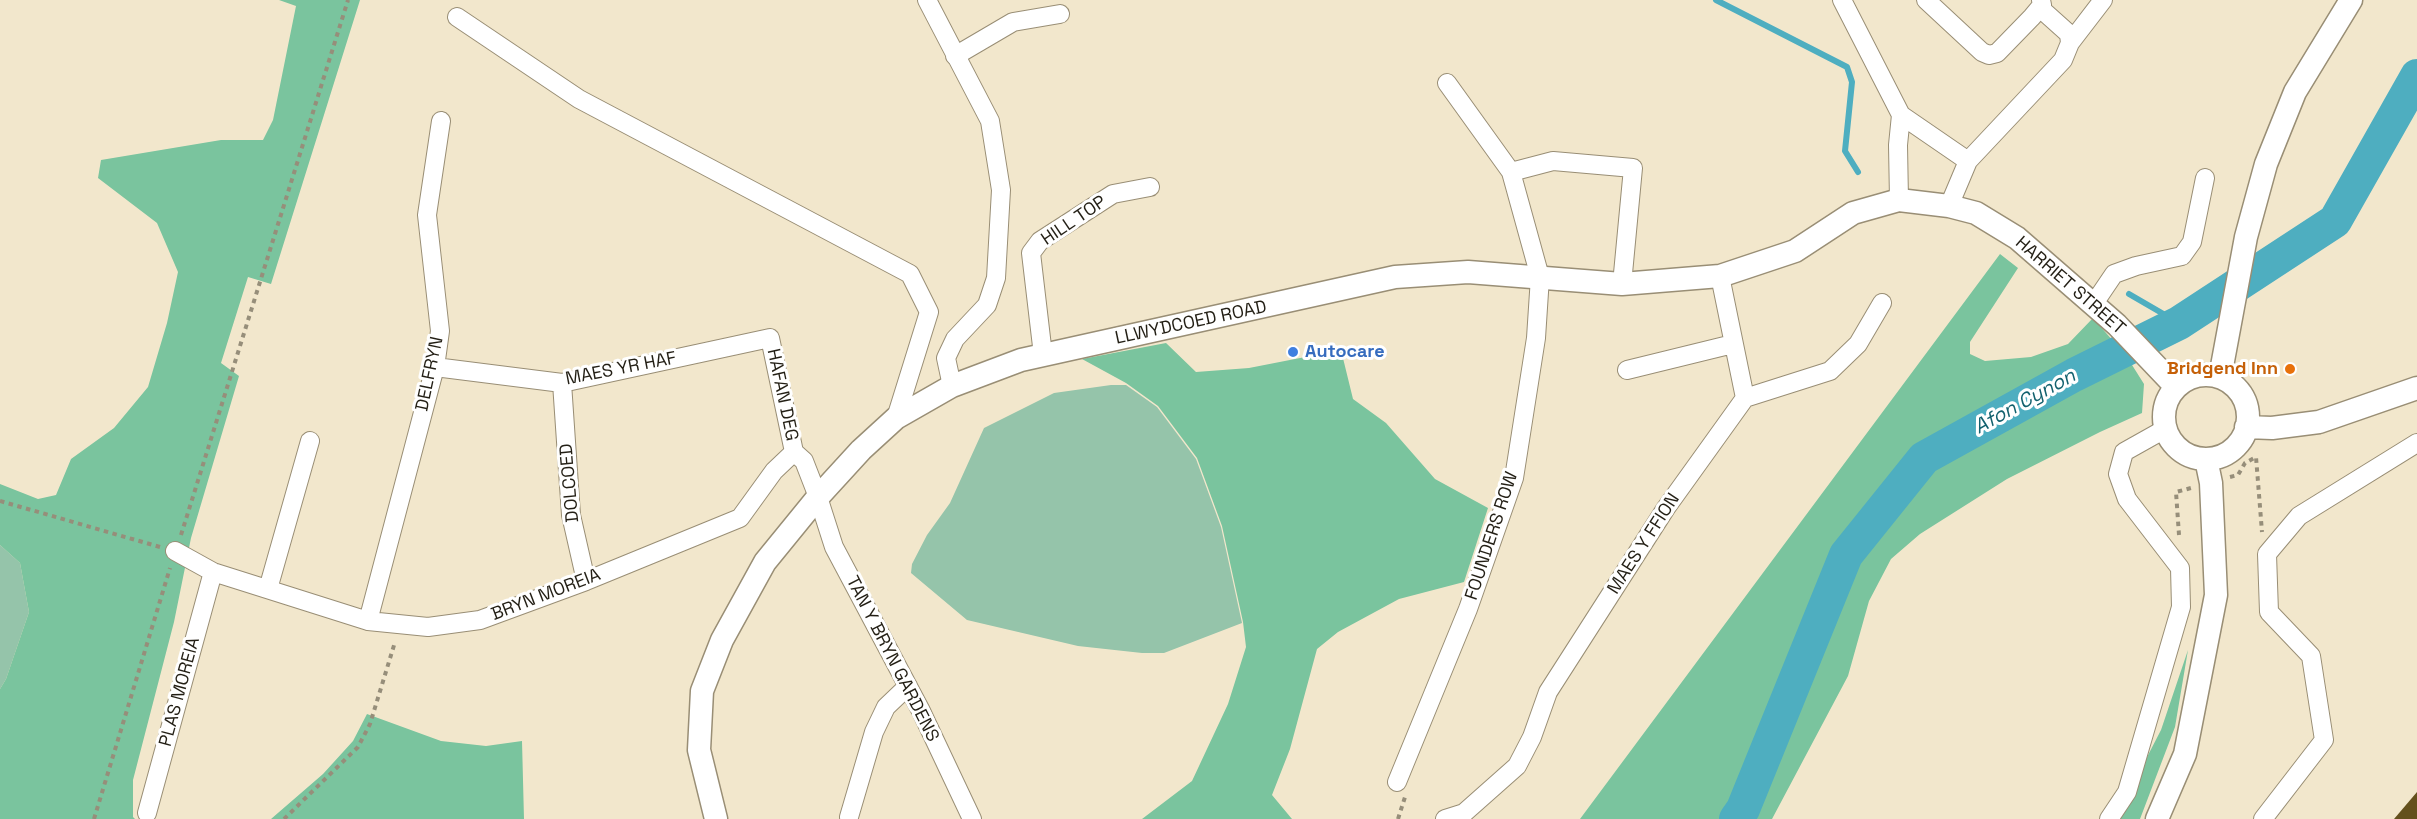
<!DOCTYPE html>
<style>
body{margin:0}
canvas{display:block;background:#f2e7cc}
</style>
<canvas width="2417" height="819"></canvas>
<script>
const ctx = document.querySelector('canvas').getContext('2d');
ctx.lineJoin = 'round';
function fillPath(path, color) {
  ctx.fillStyle = color;
  ctx.fill(path, 'evenodd');
}
function toPath(rows) {
  const path = new Path2D();
  for (const r of rows) {
    if (r.length === 3) {
      path.moveTo(r[0] + r[2], r[1]);
      path.arc(r[0], r[1], r[2], 0, 2 * Math.PI);
      continue;
    }
    path.moveTo(r[0], r[1]);
    for (let i = 2; i < r.length; i += 2) path.lineTo(r[i], r[i + 1]);
  }
  return path;
}
function strokePath(path, color, width, dash) {
  ctx.strokeStyle = color;
  ctx.lineWidth = width;
  ctx.lineCap = dash ? 'butt' : 'round';
  ctx.setLineDash(dash || []);
  ctx.stroke(path);
}
function drawText(font, color, halo, rows, align = 'center') {
  ctx.font = font + ' "Space Grotesk",sans-serif';
  ctx.lineWidth = 6;
  ctx.setLineDash([]);
  ctx.textBaseline = 'middle';
  ctx.strokeStyle = halo;
  ctx.fillStyle = color;
  for (const [text, x, y, turn = 0] of rows) {
    ctx.save();
    ctx.translate(x, y);
    ctx.rotate((+turn || 0) * Math.PI / 180);
    ctx.textAlign = isNaN(turn) ? turn : align;
    if (halo) ctx.strokeText(text, 0, 0);
    ctx.fillText(text, 0, 0);
    ctx.restore();
  }
}
const green = toPath([
 [1111,385,1126,385,1157,407,1196,459,1221,527,1242,623,1164,653,1142,653,1078,646,967,620,911,573,912,564,927,535,950,503,984,428,1054,393],
 [0,545,20,563,29,612,6,679,0,689]
]);
const forest = toPath([
 [279,0,360,0,271,284,248,277,221,363,239,376,191,538,174,622,133,780,133,817,135,819,0,819,0,689,6,679,29,612,20,563,0,545,0,484,38,499,56,495,71,459,114,428,148,387,167,323,178,272,157,223,98,178,101,160,221,140,263,140,273,120,296,6],
 [2000,254,2018,268,1970,342,1970,354,1985,361,2031,357,2068,344,2093,318,2127,357,2144,384,2142,413,2100,432,2007,479,1920,534,1891,559,1869,601,1848,676,1772,819,1580,819],
 [1166,343,1196,372,1249,368,1341,350,1353,399,1386,423,1435,479,1488,508,1464,582,1399,599,1338,632,1317,649,1290,749,1272,795,1292,819,1142,819,1192,781,1228,704,1246,647,1243,622,1222,526,1197,458,1158,406,1126,383,1082,359],
 [2188,650,2175,727,2140,819,2115,819,2161,730],
 [367,714,441,741,486,746,522,741,524,819,271,819,323,774,353,741]
]);
const stream = toPath([
 [1716,0,1847,67,1852,82,1845,151,1858,172],
 [2129,294,2179,323]
]);
const river = toPath([
 [1736,819,1743,809,1846,555,1924,458,2074,375,2179,323,2335,221,2417,76]
]);
const building = toPath([
 [2417,792,2417,819,2394,819]
]);
const path = toPath([
 [2230,477,2238,475,2245,463,2256,457,2262,532],
 [0,501,160,547],
 [181,535,348,0],
 [2179,535,2176,492,2191,488],
 [94,819,170,568],
 [284,819,358,747,370,724,395,642],
 [1398,819,1405,797]
]);
const minor = toPath([
 [927,0,990,121,1001,190,996,278,987,305,955,339,946,358,952,386],
 [1842,0,1901,115,1898,145,1899,200],
 [1926,0,1982,52,1989,55,1997,53,2032,17,2042,5,2041,0],
 [457,17,579,99,910,274,929,312,896,418],
 [2070,43,2103,0],
 [955,56,1013,22,1060,14],
 [1901,115,1968,161,1949,206],
 [1968,161,2063,60,2070,43,2069,34,2040,8],
 [1511,172,1553,161,1633,168,1622,284],
 [1720,276,1745,398],
 [2093,305,2114,274,2136,266,2182,256,2192,242,2205,178],
 [1043,355,1031,253,1040,241,1113,194,1150,187],
 [435,367,562,383,770,338,794,452],
 [1627,370,1733,344],
 [562,383,571,515,586,581],
 [175,551,213,572,368,621,428,627,480,620,586,581,740,518,774,471,794,452,804,461,818,497,834,547,921,711,972,819],
 [268,589,310,441],
 [368,621,435,367,440,331,427,215,441,121],
 [1397,782,1468,609,1514,478,1536,338,1540,277,1511,172,1447,83],
 [147,813,213,572],
 [849,817,874,732,886,707,908,686],
 [1445,819,1464,813,1517,766,1532,737,1548,692,1666,508,1745,398,1830,371,1858,344,1882,303],
 [2109,819,2127,792,2181,607,2180,568,2127,499,2118,474,2124,452,2165,429],
 [2263,819,2324,740,2311,656,2269,612,2267,554,2299,516,2417,443]
]);
const major = toPath([
 [2206,417,42],
 [2220,377,2246,237,2266,164,2295,92,2351,0],
 [2246,427,2272,428,2319,422,2417,388],
 [716,819,699,750,702,691,722,640,765,562,818,497,861,450,896,418,952,386,1021,360,1395,277,1468,272,1622,284,1720,276,1795,251,1853,213,1899,200,1949,206,1976,213,2017,238,2117,325,2176,387],
 [2157,819,2185,754,2216,595,2211,483,2206,459]
]);
const markers = [
 [1293,352,6,"#3f7fe0"],
 [2290,369,6,"#e8710a"]
];
const streetNames = [
 ["HILL TOP",1074,221,-34],
 ["HARRIET STREET",2070,286,41],
 ["LLWYDCOED ROAD",1191,323,-12],
 ["MAES YR HAF",621,369,-11],
 ["DELFRYN",430,374,-78],
 ["HAFAN DEG",782,395,78],
 ["DOLCOED",570,483,-95],
 ["FOUNDERS ROW",1492,536,-72],
 ["MAES Y FFION",1644,544,-57],
 ["BRYN MOREIA",546,595,-21],
 ["TAN Y BRYN GARDENS",892,659,63],
 ["PLAS MOREIA",180,692,-75]
];
const shopNames = [
 ["Autocare",1305,352]
];
const foodNames = [
 ["Bridgend Inn",2278,369]
];
const waterNames = [
 ["Afon Cynon",2025,402,-29]
];
fillPath(green, '#95c4aa');
fillPath(forest, '#7ac49e');
strokePath(stream, '#4eaec0', 6);
strokePath(river, '#4eaec0', 34);
fillPath(building, '#64501c');
strokePath(minor, '#998e75', 20);
strokePath(major, '#998e75', 25);
strokePath(path, '#968e7a', 4, [4.5, 4.5]);
strokePath(minor, '#fff', 18);
strokePath(major, '#fff', 22);
for (const [x, y, r, color] of markers) {
  const dot = new Path2D();
  dot.arc(x, y, r, 0, 2 * Math.PI);
  ctx.fillStyle = color;
  ctx.fill(dot);
  strokePath(dot, '#fff', 2);
}
drawText('18px', '#231f15', '#fff', streetNames);
drawText('bold 18px', '#366cbe', '#fff', shopNames, 'left');
drawText('bold 18px', '#c56008', '#fff', foodNames, 'right');
drawText('italic 20px', '#12616e', '#fff', waterNames);
</script>
